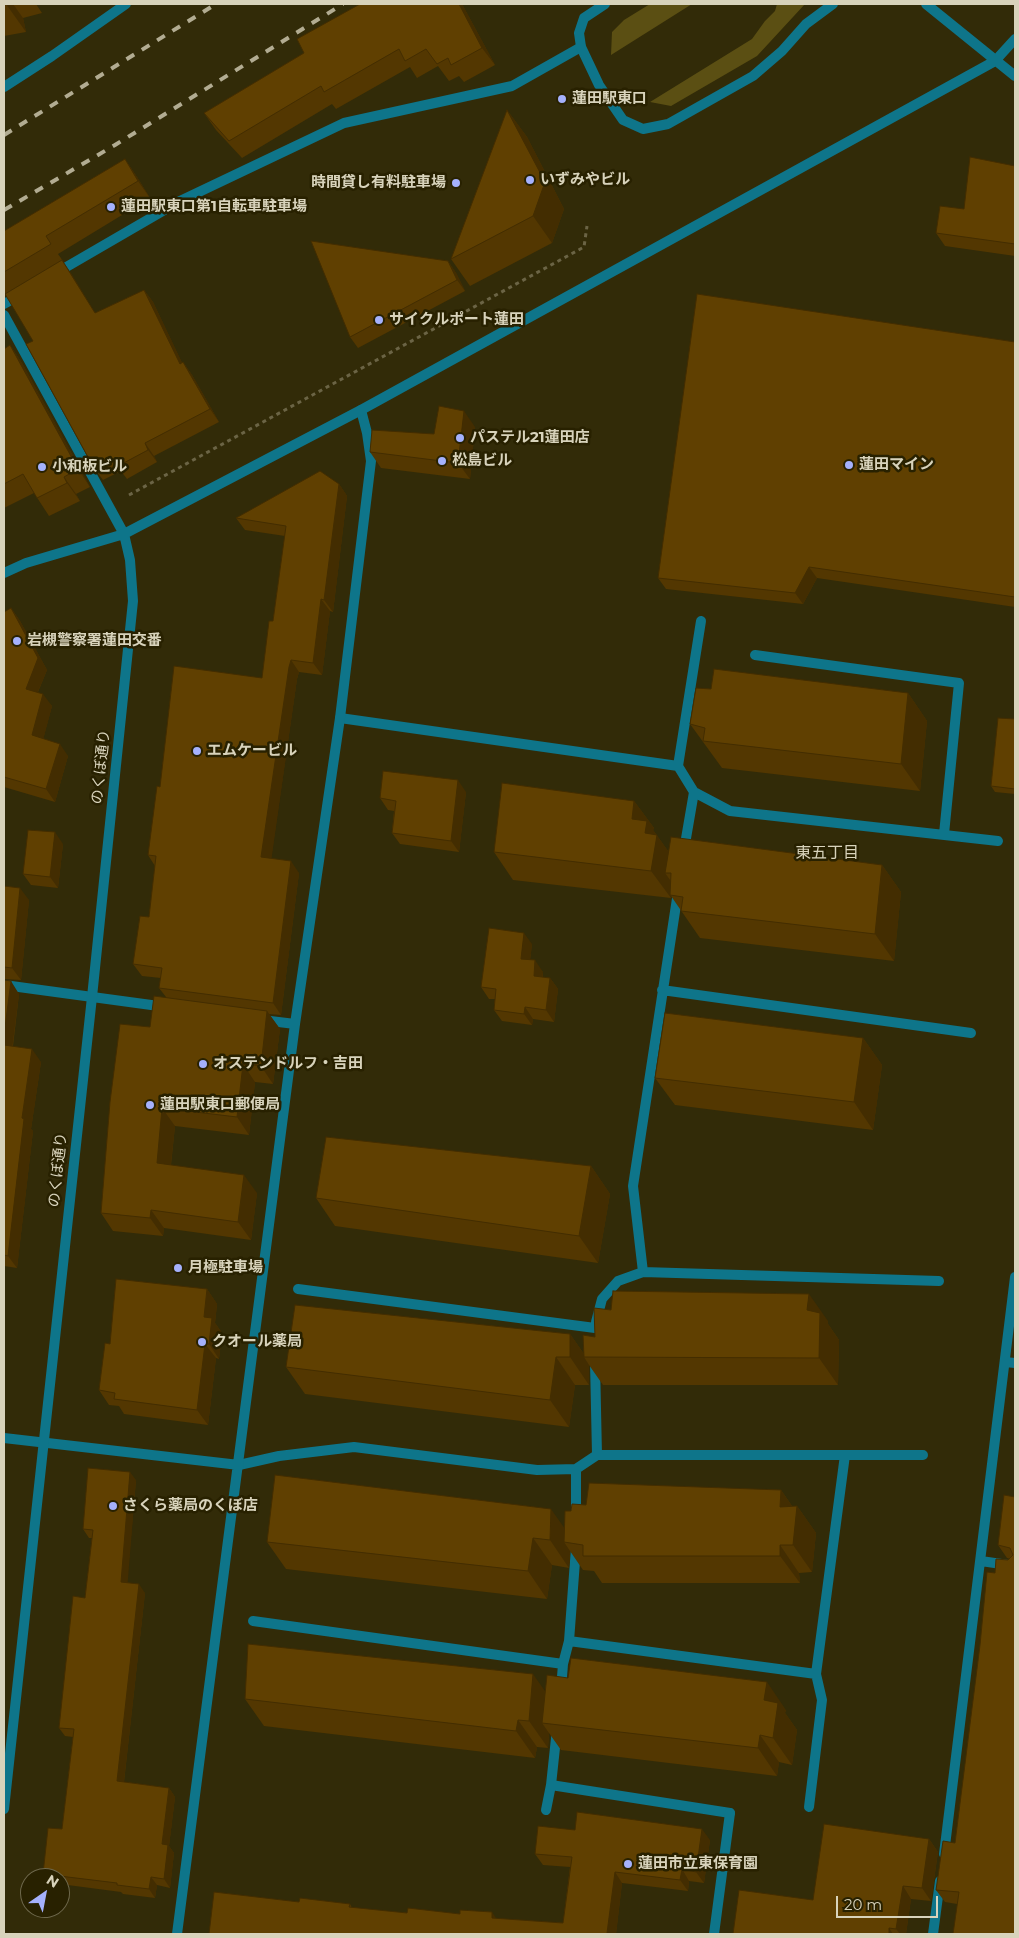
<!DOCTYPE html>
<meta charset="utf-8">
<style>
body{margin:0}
#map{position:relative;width:1019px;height:1938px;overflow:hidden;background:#322b08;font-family:Montserrat,sans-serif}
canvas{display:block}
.frame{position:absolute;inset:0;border:5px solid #d8d3bb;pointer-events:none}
.north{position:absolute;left:20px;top:1868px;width:50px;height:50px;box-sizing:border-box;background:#282100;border:1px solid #6e684b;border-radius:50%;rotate:33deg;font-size:14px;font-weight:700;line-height:20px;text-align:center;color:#d8d3bb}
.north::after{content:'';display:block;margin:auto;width:18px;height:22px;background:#a5b1fc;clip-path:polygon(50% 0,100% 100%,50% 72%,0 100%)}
.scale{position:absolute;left:836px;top:1896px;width:102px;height:22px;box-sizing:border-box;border:2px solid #d8d3bb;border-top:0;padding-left:6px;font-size:15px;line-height:18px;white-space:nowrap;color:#d8d3bb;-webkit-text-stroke:4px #282100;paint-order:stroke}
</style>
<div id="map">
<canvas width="1019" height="1938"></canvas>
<div class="frame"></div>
<div class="north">N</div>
<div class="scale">20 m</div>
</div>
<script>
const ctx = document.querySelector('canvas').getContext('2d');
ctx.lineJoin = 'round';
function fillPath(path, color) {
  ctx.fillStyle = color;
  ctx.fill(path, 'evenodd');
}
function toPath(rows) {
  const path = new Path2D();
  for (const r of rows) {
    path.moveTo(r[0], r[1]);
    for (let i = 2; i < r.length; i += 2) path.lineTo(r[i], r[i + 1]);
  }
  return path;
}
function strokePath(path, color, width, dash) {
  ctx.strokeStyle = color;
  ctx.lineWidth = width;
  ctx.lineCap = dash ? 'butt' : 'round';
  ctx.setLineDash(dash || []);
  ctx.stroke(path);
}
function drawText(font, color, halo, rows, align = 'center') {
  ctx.font = font + ' Montserrat,"Noto Sans JP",sans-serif';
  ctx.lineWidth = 5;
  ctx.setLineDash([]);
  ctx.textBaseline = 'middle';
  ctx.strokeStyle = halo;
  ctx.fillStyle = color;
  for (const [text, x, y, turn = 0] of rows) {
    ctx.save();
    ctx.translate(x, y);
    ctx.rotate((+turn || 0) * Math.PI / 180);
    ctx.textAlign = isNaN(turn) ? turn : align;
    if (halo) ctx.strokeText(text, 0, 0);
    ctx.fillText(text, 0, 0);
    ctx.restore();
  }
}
const green = toPath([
 [650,4,692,4,611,55,612,32,624,20],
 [777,4,805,4,757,56,671,106,650,102,752,39,765,21,775,11]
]);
const path = toPath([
 [129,495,584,247,587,226]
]);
const service = toPath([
 [755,655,959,683,944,834],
 [340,718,678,766],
 [694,792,730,811,998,841],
 [684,850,694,792,678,766,701,621],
 [662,990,971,1033],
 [643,1272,633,1186,678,892],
 [298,1289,595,1328],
 [596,1322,602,1299,618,1281,643,1272,939,1281],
 [595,1362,597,1455],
 [239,1465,279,1456,354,1447,537,1470,576,1469,597,1455,923,1455],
 [576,1518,576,1469],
 [253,1621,563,1664],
 [569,1641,816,1674],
 [561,1690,563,1664,569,1641,576,1548],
 [551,1785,730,1813],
 [809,1807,822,1700,816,1674,845,1455],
 [546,1810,551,1785,557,1729]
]);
const minor = toPath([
 [4,87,52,56,126,4],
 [56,273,180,201,344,123,512,86,581,47],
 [4,304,20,295],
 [4,315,124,534],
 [4,985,166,1007],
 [262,1020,295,1024],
 [1005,1362,1015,1363],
 [4,1438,239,1465],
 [981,1561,1015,1566],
 [944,1854,1015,1277],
 [177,1934,295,1024,340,718,371,461,367,433,361,410],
 [714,1934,730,1813],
 [933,1934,940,1881]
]);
const tertiary = toPath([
 [605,4,584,18,579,33,581,47,599,85,623,120,643,129,668,124,753,76,782,51,806,24,833,4],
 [926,4,1015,76],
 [4,573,26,563,124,534,361,410,995,61,1015,39],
 [4,1809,92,997,133,601,130,560,124,534]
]);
const rail = toPath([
 [4,135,216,4],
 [4,210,115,145,343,4]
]);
const wall = toPath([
 [4,4,36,4,42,13,23,18,26,32,4,36],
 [462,4,495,65,464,82,459,76,449,81,438,66,417,78,410,67,336,109,332,104,242,158,216,130,204,113,304,53],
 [507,110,527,137,564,209,552,243,470,286,451,259],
 [125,159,137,177,150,198,58,254,63,261,63,262,95,313,144,290,153,302,182,363,183,362,192,375,219,422,154,456,157,462,127,479,121,471,103,480,94,468,33,341,4,291,4,231],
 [1015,166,1015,256,945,246,936,233],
 [448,261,456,273,465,291,358,348,350,337],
 [1015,342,1015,607,817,578,803,604,666,589,658,578],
 [10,345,22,363,90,487,76,494,80,501,49,516,34,493,4,508,4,349],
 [475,427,470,479,381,468,370,452,434,434],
 [339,484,347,496,333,612,330,611,322,675,299,672,297,679,271,859,299,873,281,1015,269,1014,280,1029,273,1084,255,1082,249,1135,175,1126,171,1165,257,1193,251,1240,164,1228,163,1236,113,1231,101,1213,150,1027,166,997,159,988,161,978,142,976,133,964,149,917,155,866,148,855,262,678,273,621,285,536,245,530,236,518],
 [11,608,20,621,47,670,38,692,52,706,43,739,68,756,55,802,4,787,4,675],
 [711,689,908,693,927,721,920,791,722,768,690,724],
 [1015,719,1015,794,995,792,991,786],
 [466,792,459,852,400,844,392,833,394,811,388,810,380,798],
 [634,801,654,828,653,830,668,851,882,865,901,892,894,961,700,938,671,896,671,898,513,880,494,852],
 [63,844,58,888,31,885,23,874],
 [4,886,29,900,21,980,4,979],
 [532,944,530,960,543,972,543,977,550,978,558,989,554,1022,533,1019,532,1025,502,1021,494,1010,495,999,489,999,481,987],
 [4,980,19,994,13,1046,41,1062,31,1129,33,1131,17,1268,4,1266],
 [863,1038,882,1065,873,1130,675,1105,655,1078],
 [591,1166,610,1194,598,1263,335,1226,316,1198],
 [207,1289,217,1304,215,1323,222,1333,219,1359,216,1358,208,1425,124,1414,119,1406,109,1405,99,1390,110,1344],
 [611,1310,828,1321,828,1324,839,1340,838,1385,603,1385,589,1365,589,1385,575,1385,569,1427,305,1394,286,1367,570,1334,584,1354],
 [136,1480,127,1583,145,1593,124,1782,169,1788,175,1797,169,1846,174,1853,170,1888,157,1885,155,1898,123,1894,121,1892,60,1884,60,1878,46,1878,43,1874,62,1829,73,1737,65,1736,59,1728,85,1598,92,1538,89,1538,83,1529],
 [781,1490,792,1506,797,1506,816,1533,812,1572,799,1573,800,1583,602,1583,594,1571,583,1570,570,1551,569,1568,552,1565,547,1599,286,1569,267,1542,564,1528,571,1511,586,1505],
 [1015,1497,1015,1934,957,1904,945,1902,936,1890,955,1843,995,1573,1009,1558,1007,1558,998,1545],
 [545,1691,786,1710,785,1713,797,1730,792,1765,779,1762,777,1776,561,1750,549,1733,548,1748,537,1747,535,1758,264,1726,245,1699],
 [575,1830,710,1840,704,1883,689,1881,688,1891,622,1883,616,1934,209,1934,299,1902,350,1904,352,1908,407,1913,563,1923,570,1867,543,1865,535,1854],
 [929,1839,938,1852,931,1901,911,1899,906,1934,733,1934,813,1900]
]);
const shadedWall = toPath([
 [6,4,13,4,23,18,26,32],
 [459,4,462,4,495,65,482,48],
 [507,110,527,137,564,209,552,243,533,216],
 [125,159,137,177,150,198,138,181],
 [62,260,71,273,103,326,95,313],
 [448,261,456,273,465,291,457,280],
 [144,290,153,302,189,377,180,364],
 [10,345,22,363,90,487,78,469],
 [183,362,192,375,219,422,210,409],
 [464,411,475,427,470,479,458,463],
 [145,443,154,456,157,462,148,450],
 [64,477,76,494,80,501,67,483],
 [339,484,347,496,333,612,324,600],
 [809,567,817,578,803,604,795,593],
 [321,599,330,611,322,675,313,663],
 [11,608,20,621,47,670,34,701,26,689],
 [291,660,299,672,297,679,270,869,261,857,289,667],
 [908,693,927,721,920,791,901,764],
 [43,694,52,706,41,748,32,735],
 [60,744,68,756,55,802,46,789],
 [458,780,466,792,459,852,451,841],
 [634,801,654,828,653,830,676,862,671,873,665,873,673,884,670,895,671,896,671,898,651,871,632,819],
 [55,832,63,844,58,888,50,877],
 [291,861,299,873,281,1015,273,1003],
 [882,865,901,892,894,961,875,934],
 [20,888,29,900,21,980,12,968],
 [524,933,532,944,529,970,521,959],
 [535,960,543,972,542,987,534,976],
 [550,978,558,989,554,1022,546,1010],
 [11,981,19,994,11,1057,4,1047,4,1035],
 [525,1007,533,1019,532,1025,524,1014],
 [267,1011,280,1029,273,1084,261,1066],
 [863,1038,882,1065,873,1130,854,1102],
 [32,1049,41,1062,31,1129,33,1131,17,1268,8,1256,22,1118],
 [243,1064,255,1082,249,1135,237,1117],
 [162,1108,175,1126,169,1181,157,1163],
 [591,1166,610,1194,598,1263,579,1236],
 [244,1175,257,1193,251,1240,238,1222],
 [151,1210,164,1228,163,1236,150,1218],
 [207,1289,217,1304,215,1323,222,1333,219,1359,209,1344,204,1317],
 [809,1294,828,1321,828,1324,839,1340,838,1385,819,1358,807,1310],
 [570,1334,586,1357,584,1357,589,1365,589,1385,570,1357],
 [205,1344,216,1358,208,1425,197,1410],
 [556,1357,575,1385,569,1427,550,1400],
 [130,1472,136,1480,127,1591,121,1582],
 [781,1490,796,1512,797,1506,816,1533,812,1572,793,1545,780,1507],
 [551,1509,570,1536,564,1542,570,1551,569,1568,550,1540],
 [533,1538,552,1565,547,1599,528,1571],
 [780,1545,799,1573,800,1583,780,1556],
 [139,1584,145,1593,123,1790,117,1781],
 [533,1674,552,1701,542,1723,549,1733,548,1748,529,1721],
 [767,1682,786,1710,785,1713,797,1730,792,1765,773,1738,764,1700],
 [518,1720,537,1747,535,1758,516,1731],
 [760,1735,779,1762,777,1776,758,1748],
 [169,1788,175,1797,169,1846,174,1853,170,1888,164,1879,162,1844],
 [702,1829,710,1840,704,1883,696,1872],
 [929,1839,938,1852,931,1901,922,1888],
 [682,1869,689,1881,688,1891,680,1880],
 [615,1872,622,1883,616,1934,607,1933],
 [151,1877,157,1885,155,1898,149,1889],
 [903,1886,911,1899,906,1934,900,1934,896,1929],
 [492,1912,500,1924,492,1918],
 [889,1928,893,1934,889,1934]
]);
const building = toPath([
 [360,4,459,4,482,48,451,65,448,58,437,64,426,49,405,61,399,49,324,92,321,86,229,141,204,113,304,53,297,39,360,4],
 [507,110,545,182,533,216,451,259,507,110],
 [970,157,1015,166,1015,244,936,233,940,206,964,209,970,157],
 [125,159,138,181,46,236,51,244,4,272,4,231,125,159],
 [311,241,448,261,457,280,350,337,311,241],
 [62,260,95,313,144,290,180,364,183,362,210,409,145,443,148,450,118,466,112,458,94,468,26,344,33,341,5,294,62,260],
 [697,294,1015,342,1015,597,809,567,795,593,658,578,697,294],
 [10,345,78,469,64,477,67,483,37,498,23,474,4,484,4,349,10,345],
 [439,406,464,411,458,463,370,452,372,430,434,434,439,406],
 [320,471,339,484,324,600,321,599,313,663,291,660,289,667,261,857,291,861,273,1003,159,988,162,968,133,964,140,916,149,917,156,856,148,855,157,786,160,787,174,666,262,678,269,621,273,621,286,526,236,518,320,471],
 [11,608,38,658,26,689,43,694,32,735,60,744,46,789,4,777,4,612,11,608],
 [714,669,908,693,901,764,703,741,705,728,690,724,696,688,711,689,714,669],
 [998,718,1015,719,1015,789,991,786,998,718],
 [383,771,458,780,451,841,392,833,396,801,380,798,383,771],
 [502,783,634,801,632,819,647,821,645,833,657,835,651,871,494,852,502,783],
 [28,830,55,832,50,877,23,874,28,830],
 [671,837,882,865,875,934,681,911,683,897,670,895,671,873,665,873,671,837],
 [4,886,20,888,12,968,4,967,4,886],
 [489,928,524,933,521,959,535,960,534,976,550,978,546,1010,525,1007,524,1014,494,1010,496,989,481,987,489,928],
 [4,980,11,981,4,1035,4,980],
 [154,996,267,1011,261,1066,243,1064,237,1117,162,1108,157,1163,244,1175,238,1222,151,1210,150,1218,101,1213,110,1102,120,1024,150,1027,154,996],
 [665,1013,863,1038,854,1102,655,1078,665,1013],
 [4,1045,32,1049,22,1118,24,1119,8,1256,4,1255,4,1045],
 [326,1137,591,1166,579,1236,316,1198,326,1137],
 [116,1279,207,1289,204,1317,212,1318,209,1344,205,1344,197,1410,114,1399,115,1393,99,1390,105,1343,110,1344,116,1279],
 [613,1291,809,1294,807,1310,820,1313,819,1358,584,1357,583,1335,595,1337,594,1308,611,1310,613,1291],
 [295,1305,570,1334,570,1357,556,1357,550,1400,286,1367,295,1305],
 [88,1468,130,1472,121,1582,139,1584,117,1781,169,1788,162,1844,168,1845,164,1879,151,1877,149,1889,117,1885,117,1883,43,1874,48,1828,62,1829,74,1729,59,1728,73,1596,85,1598,93,1530,83,1529,88,1468],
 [275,1475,551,1509,550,1540,533,1538,528,1571,267,1542,275,1475],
 [589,1483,781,1490,780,1507,797,1506,793,1545,780,1545,780,1556,583,1556,583,1545,564,1542,565,1511,571,1511,572,1504,586,1505,589,1483],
 [1004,1495,1015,1497,1015,1934,953,1934,959,1892,936,1890,943,1841,955,1843,980,1645,987,1572,995,1573,996,1559,1008,1560,1013,1555,1010,1548,998,1545,1004,1495],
 [248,1644,533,1674,529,1721,518,1720,516,1731,245,1699,248,1644],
 [571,1658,767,1682,764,1700,778,1703,773,1738,760,1735,758,1748,542,1723,547,1675,568,1678,571,1658],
 [577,1812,702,1829,696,1872,682,1869,680,1880,615,1872,607,1933,620,1934,209,1934,214,1892,299,1902,300,1898,350,1904,349,1907,407,1913,408,1908,460,1914,460,1910,492,1912,492,1918,563,1923,572,1857,535,1854,538,1826,575,1830,577,1812],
 [824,1824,929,1839,922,1888,903,1886,896,1929,889,1928,889,1934,733,1934,739,1890,813,1900,824,1824]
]);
const markers = [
 [562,99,5,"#a5b1fc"],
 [530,180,5,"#a5b1fc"],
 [456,183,5,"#a5b1fc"],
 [111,207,5,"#a5b1fc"],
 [379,320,5,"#a5b1fc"],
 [460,438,5,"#a5b1fc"],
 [442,461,5,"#a5b1fc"],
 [849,465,5,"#a5b1fc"],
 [42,467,5,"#a5b1fc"],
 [17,641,5,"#a5b1fc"],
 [197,751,5,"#a5b1fc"],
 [203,1064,5,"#a5b1fc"],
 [150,1105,5,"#a5b1fc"],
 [178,1268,5,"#a5b1fc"],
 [202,1342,5,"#a5b1fc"],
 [113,1506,5,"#a5b1fc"],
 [628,1864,5,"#a5b1fc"]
];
const poiNames = [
 ["蓮田駅東口",572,99],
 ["いずみやビル",540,180],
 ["時間貸し有料駐車場",446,183,"right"],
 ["蓮田駅東口第1自転車駐車場",121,207],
 ["サイクルポート蓮田",389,320],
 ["パステル21蓮田店",470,438],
 ["松島ビル",452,461],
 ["蓮田マイン",859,465],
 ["小和板ビル",52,467],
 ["岩槻警察署蓮田交番",27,641],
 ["エムケービル",207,751],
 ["オステンドルフ・吉田",213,1064],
 ["蓮田駅東口郵便局",160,1105],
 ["月極駐車場",188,1268],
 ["クオール薬局",212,1342],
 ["さくら薬局のくぼ店",123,1506],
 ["蓮田市立東保育園",638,1864]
];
const streetNames = [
 ["のくぼ通り",101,767,-84],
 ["のくぼ通り",58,1170,-84]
];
const neighbourhoodNames = [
 ["東五丁目",827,853]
];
fillPath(green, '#5b4f13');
strokePath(path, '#6b6445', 3, [4, 4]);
strokePath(service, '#0e758a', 10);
strokePath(minor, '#0e758a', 10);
strokePath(tertiary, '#0e758a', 10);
strokePath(rail, '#b2ac92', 4, [9, 9]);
fillPath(wall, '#533701');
fillPath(shadedWall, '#432d01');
fillPath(building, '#604001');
strokePath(building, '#432d01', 1);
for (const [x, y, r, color] of markers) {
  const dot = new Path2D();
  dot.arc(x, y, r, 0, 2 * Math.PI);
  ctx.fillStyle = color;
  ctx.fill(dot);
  strokePath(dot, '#282100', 2);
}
drawText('bold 15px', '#d8d3bb', '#282100', poiNames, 'left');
drawText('15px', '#d8d3bb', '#282100', streetNames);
drawText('16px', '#d8d3bb', '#282100', neighbourhoodNames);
</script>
